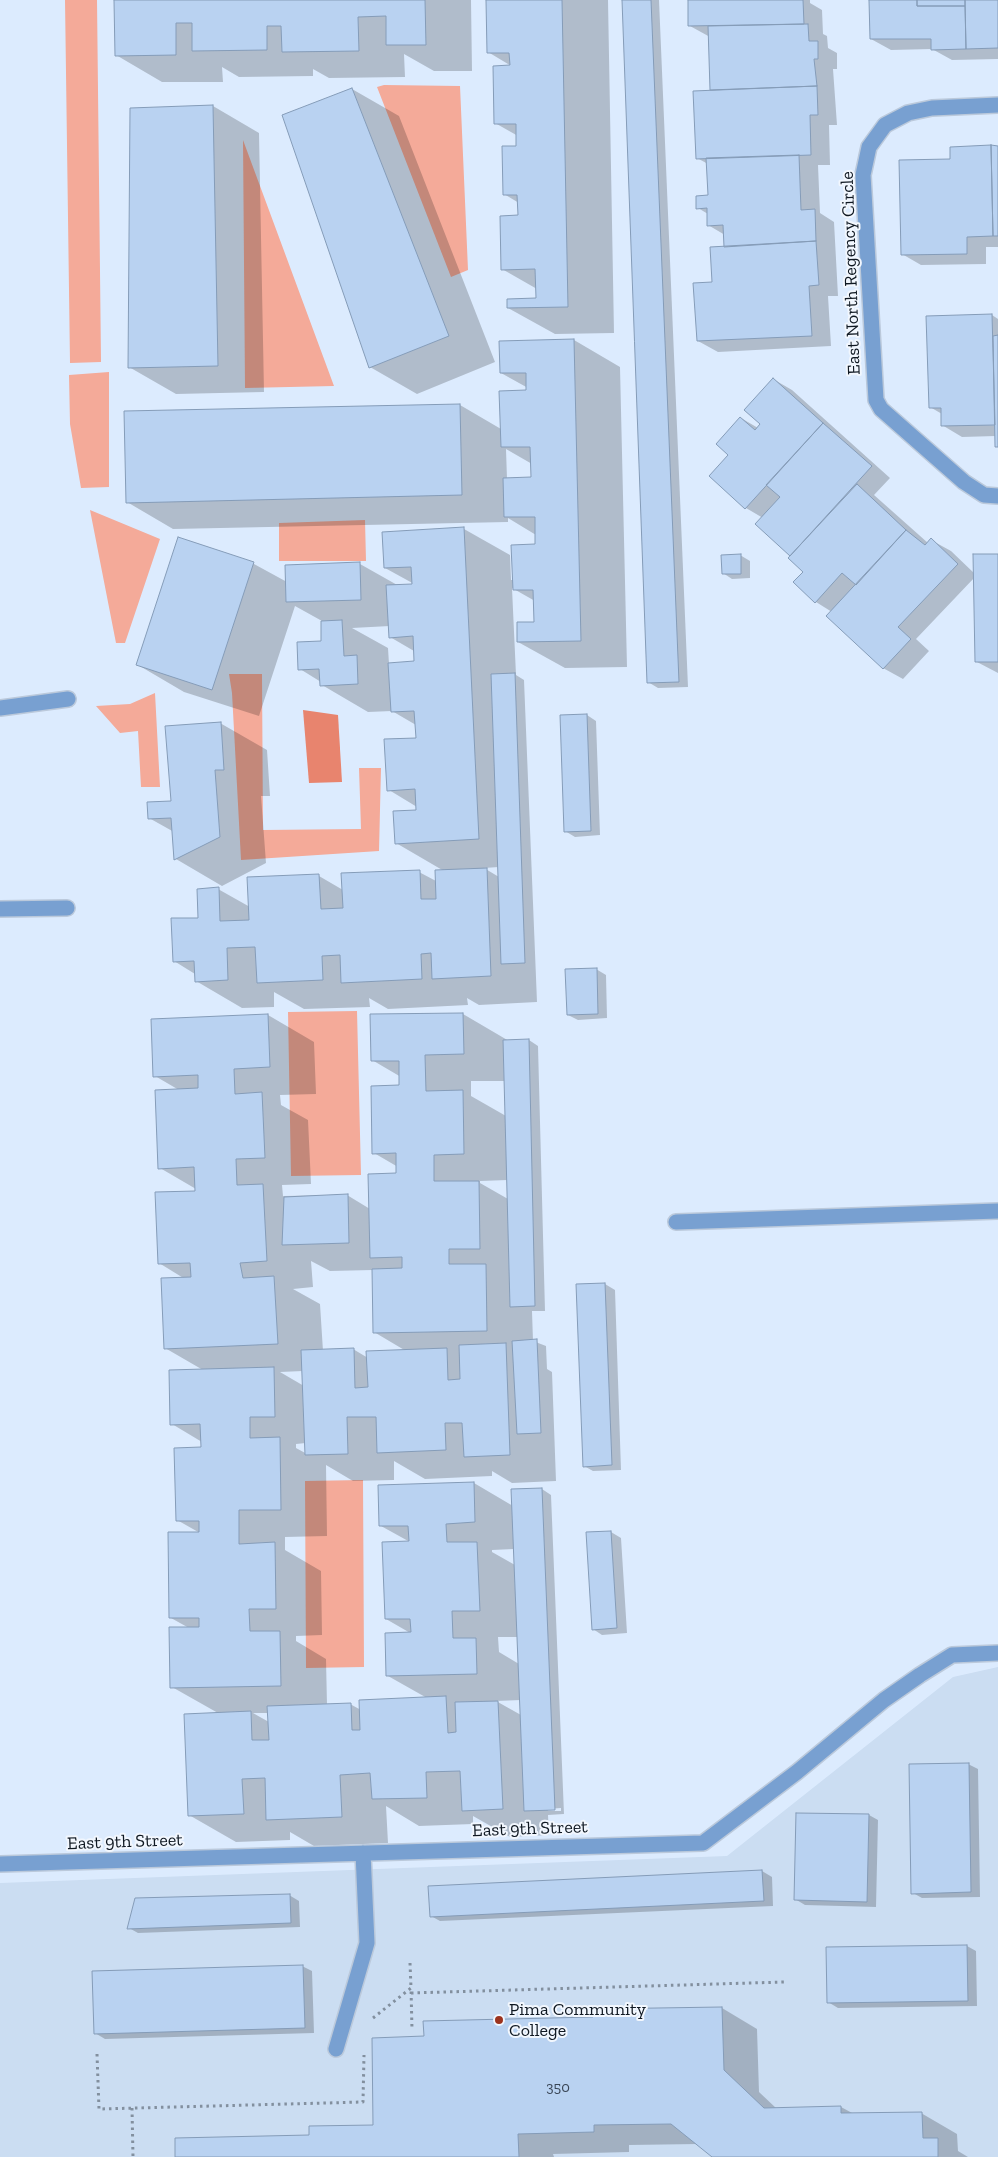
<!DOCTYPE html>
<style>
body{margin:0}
canvas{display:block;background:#dcebfe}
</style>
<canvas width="998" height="2157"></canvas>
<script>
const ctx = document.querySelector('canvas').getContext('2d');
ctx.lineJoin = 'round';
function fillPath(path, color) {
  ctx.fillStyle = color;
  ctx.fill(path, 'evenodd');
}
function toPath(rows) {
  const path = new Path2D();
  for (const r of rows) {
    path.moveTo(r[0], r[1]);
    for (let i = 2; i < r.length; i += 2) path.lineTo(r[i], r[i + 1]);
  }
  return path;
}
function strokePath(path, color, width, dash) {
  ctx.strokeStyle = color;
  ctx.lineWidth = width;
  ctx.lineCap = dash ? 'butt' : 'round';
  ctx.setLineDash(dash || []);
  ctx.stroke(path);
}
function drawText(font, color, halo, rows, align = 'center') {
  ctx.font = font + ' "Zilla Slab",serif';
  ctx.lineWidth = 4;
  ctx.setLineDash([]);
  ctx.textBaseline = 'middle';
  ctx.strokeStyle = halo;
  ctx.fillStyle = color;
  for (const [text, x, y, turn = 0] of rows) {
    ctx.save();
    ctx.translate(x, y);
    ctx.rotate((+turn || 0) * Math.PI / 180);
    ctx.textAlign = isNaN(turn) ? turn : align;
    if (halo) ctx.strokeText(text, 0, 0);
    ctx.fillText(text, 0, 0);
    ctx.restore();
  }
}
const built = toPath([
 [998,1667,998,2157,0,2157,0,1883,727,1856,953,1677]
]);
const green = toPath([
 [65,0,97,0,101,362,70,363],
 [384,85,460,86,468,270,451,277,377,87],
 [243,140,334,386,245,388],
 [109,372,109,487,81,488,70,424,69,375],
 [90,510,160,539,125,643,116,643],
 [365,520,366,561,279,561,279,523],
 [229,674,262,674,263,830,361,829,359,768,381,768,379,851,241,860,232,693],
 [155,693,160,787,141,787,138,731,120,733,96,706,130,704],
 [357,1011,361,1175,291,1176,288,1012],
 [363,1480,364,1667,306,1668,305,1481]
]);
const water = toPath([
 [303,710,338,715,342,782,309,783]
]);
const shadow = toPath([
 [115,0,471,0,472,71,434,71,404,54,405,77,329,78,313,69,313,76,239,77,222,67,223,82,162,82,116,55],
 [487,0,608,0,614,333,555,334,508,308,537,299,537,289,502,269,519,217,519,203,504,194,518,147,518,136,495,123,513,67,488,52],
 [623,0,659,0,688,687,658,688,648,682],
 [689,0,810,0,810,3,822,10,823,34,827,36,828,48,837,53,837,69,833,69,837,125,829,125,830,165,818,165,820,213,834,222,838,296,828,296,831,346,718,352,698,341,725,248,725,235,708,225,708,214,698,208,709,196,708,164,697,158,711,92,710,37,690,26],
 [871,0,998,0,998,59,952,60,932,49,891,50,871,39],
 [352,89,399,116,495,362,417,394,370,367],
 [213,106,259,133,264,392,176,394,129,367],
 [998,147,998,247,986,247,986,264,921,265,902,254,952,160],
 [992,315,998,319,998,448,996,436,962,437,942,425,942,414,930,407],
 [574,340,620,367,627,667,565,668,518,642,536,623,535,601,512,588,516,675,524,680,537,1002,479,1005,467,998,468,1005,388,1009,369,998,370,1007,304,1009,274,992,274,1007,242,1008,196,981,195,974,174,961,218,889,250,907,248,878,319,876,343,890,419,872,436,881,444,871,396,843,417,811,417,807,389,790,417,739,416,725,392,711,368,712,322,685,321,682,300,669,323,642,322,621,295,606,259,716,184,692,138,665,179,539,254,564,287,582,360,564,399,586,416,585,385,568,464,529,510,555,511,580,514,580,537,545,536,535,508,518,508,522,173,529,127,502,460,405,501,429,528,391,528,388,501,373],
 [506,449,532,464,532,478,507,479],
 [390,626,390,637,414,651,415,662,389,664,388,648,352,628],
 [499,867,499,877,484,868],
 [773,379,792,390,890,478,874,495,928,543,931,540,951,551,975,574,998,555,998,673,977,662,975,577,916,639,929,651,903,679,883,668,832,612,816,602,795,582,804,572,763,518,746,508,730,454,741,418,758,428,762,424],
 [740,555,750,561,750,578,732,579,723,573],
 [587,715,596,721,600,835,575,837,565,831],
 [220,723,267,750,270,796,261,796,266,863,222,886,176,859,174,832,149,818,172,802],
 [596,969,606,975,607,1018,578,1020,568,1015],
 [463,1014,509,1041,529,1040,538,1046,545,1311,532,1311,533,1341,546,1346,547,1369,552,1372,556,1481,512,1483,492,1471,492,1476,425,1479,394,1461,394,1480,353,1481,326,1465,327,1536,285,1537,285,1550,321,1571,322,1635,296,1636,296,1641,326,1659,327,1705,350,1704,361,1710,427,1698,388,1676,412,1634,386,1619,410,1542,381,1526,474,1483,513,1506,542,1489,551,1495,564,1814,548,1815,549,1835,510,1837,473,1816,473,1824,419,1826,386,1806,388,1843,314,1846,290,1832,290,1840,236,1842,189,1815,218,1713,172,1687,189,1628,171,1618,200,1533,177,1520,202,1448,202,1442,172,1424,203,1370,165,1348,185,1279,159,1263,196,1189,160,1168,179,1090,155,1076,268,1015,314,1042,316,1094,280,1095,281,1105,308,1120,311,1184,282,1185,283,1196,347,1195,370,1209,398,1174,398,1167,374,1153,401,1086,401,1077,372,1060],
 [471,1081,505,1081,506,1116,471,1096],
 [508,1180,508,1199,480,1183,480,1181],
 [311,1261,330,1271,373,1270,374,1332,406,1351,368,1358,353,1349,323,1351,320,1304,293,1289,313,1287],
 [303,1371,304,1386,280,1372],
 [306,1443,307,1454,296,1448,296,1444],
 [514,1549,515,1565,492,1552,492,1550],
 [498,1637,518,1637,519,1664,499,1652],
 [521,1700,521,1715,496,1701],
 [253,1713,269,1713,269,1722,260,1717],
 [561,1808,561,1811,548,1811,548,1809],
 [605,1284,615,1290,621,1470,593,1471,584,1466,577,1285],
 [611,1532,621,1538,627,1633,602,1635,593,1629,588,1534],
 [968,1764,978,1769,980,1897,922,1898,913,1893],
 [869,1815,878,1820,876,1907,805,1905,795,1899],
 [762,1871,772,1877,773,1906,440,1921,431,1916,429,1887],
 [289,1895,299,1901,300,1927,138,1933,129,1928],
 [967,1946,976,1951,977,2006,838,2008,828,2002],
 [302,1966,312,1971,314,2033,105,2039,95,2033],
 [722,2008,757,2029,759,2092,777,2109,841,2107,854,2114,921,2113,957,2134,958,2151,968,2157,714,2157,698,2144,629,2145,629,2152,553,2154,554,2157,177,2157,375,2126,425,2038,595,2019]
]);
const building = toPath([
 [114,0,425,0,426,45,386,45,386,16,358,17,359,51,282,52,281,26,267,26,267,50,192,51,192,23,176,23,176,55,115,56,114,0],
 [486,0,562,0,568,307,507,308,507,299,536,298,535,269,501,270,500,216,518,215,517,195,503,195,502,146,516,146,516,124,494,124,493,66,510,65,509,53,487,53,486,0],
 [622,0,651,0,679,682,647,683,622,0],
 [688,0,803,0,804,24,688,26,688,0],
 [869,0,917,0,917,6,965,6,966,49,931,50,931,39,870,39,869,0],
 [917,0,965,0,965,6,917,6,917,0],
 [965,0,998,0,998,48,966,49,965,0],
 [808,24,809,41,818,41,818,59,814,59,817,86,710,90,708,26,808,24],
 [817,86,818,115,810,115,811,155,696,159,693,91,817,86],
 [352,88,449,336,369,368,282,115,352,88],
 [213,105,218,366,128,368,130,108,213,105],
 [991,145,998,146,998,236,993,236,991,145],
 [991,145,993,236,967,237,967,254,901,255,899,160,950,159,950,147,991,145],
 [799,155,801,210,815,209,816,241,724,247,723,225,707,226,707,208,696,209,696,196,708,195,706,158,799,155],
 [816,241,819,285,809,286,812,336,697,341,693,283,712,282,710,247,816,241],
 [992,314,995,425,941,426,941,408,929,408,926,316,992,314],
 [998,335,998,447,995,447,993,336,998,335],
 [574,339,581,641,517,642,517,622,534,622,533,590,513,590,511,545,535,544,535,517,504,517,503,478,531,477,530,447,501,447,499,391,526,390,526,373,500,373,499,341,574,339],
 [773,378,823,423,745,509,709,476,728,455,716,444,740,417,755,430,760,424,744,410,773,378],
 [460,404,462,495,126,503,124,411,460,404],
 [823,423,872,466,790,556,755,524,780,497,766,485,823,423],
 [857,484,906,530,856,585,842,573,815,603,793,582,803,572,788,558,857,484],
 [464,527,479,839,395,844,393,811,416,810,415,789,387,791,384,739,416,738,414,711,391,712,388,663,414,661,413,636,389,638,386,585,412,584,411,567,384,568,382,532,464,527],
 [906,530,925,545,931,538,958,564,898,627,911,639,883,669,826,616,906,530],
 [178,537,254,562,212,690,136,665,178,537],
 [741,554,741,574,722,574,721,555,741,554],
 [973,554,998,554,998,662,975,662,973,554],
 [360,562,361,600,286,602,285,565,360,562],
 [342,620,344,656,357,655,358,684,320,686,319,669,298,670,297,642,321,641,321,621,342,620],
 [515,673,525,963,501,964,491,674,515,673],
 [587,714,591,831,564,832,560,715,587,714],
 [221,722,224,770,215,770,220,837,174,860,171,818,148,819,147,802,171,801,165,726,221,722],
 [487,868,491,976,432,979,431,953,421,954,422,979,341,983,340,955,322,956,323,980,257,983,255,947,227,948,228,980,195,982,194,961,173,962,171,918,198,918,197,889,219,887,220,921,249,920,247,877,319,874,321,909,343,908,341,873,420,870,421,899,436,899,435,870,487,868],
 [597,968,598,1014,567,1015,565,969,597,968],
 [463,1013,464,1054,425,1055,426,1091,463,1090,464,1154,434,1155,434,1181,479,1181,480,1249,449,1249,449,1264,486,1264,487,1331,373,1333,372,1269,402,1268,402,1257,370,1258,368,1174,396,1173,396,1153,372,1154,371,1086,399,1085,399,1061,371,1061,370,1014,463,1013],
 [268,1014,270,1067,234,1069,235,1094,262,1092,265,1158,236,1159,237,1185,263,1184,267,1261,240,1263,243,1278,274,1276,278,1344,164,1349,161,1278,191,1277,190,1263,158,1264,155,1192,195,1191,194,1167,158,1169,155,1090,198,1088,198,1075,153,1077,151,1019,268,1014],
 [529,1039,535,1306,510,1307,503,1040,529,1039],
 [348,1194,349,1243,282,1245,284,1197,348,1194],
 [605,1283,612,1465,583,1467,576,1284,605,1283],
 [537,1339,541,1433,517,1434,512,1341,537,1339],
 [506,1343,510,1455,464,1457,462,1423,445,1423,446,1450,377,1453,376,1417,347,1417,348,1454,305,1455,301,1350,354,1348,355,1388,368,1387,366,1351,447,1348,448,1380,460,1379,459,1345,506,1343],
 [274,1367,275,1417,250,1417,250,1438,280,1437,281,1510,239,1510,239,1544,275,1542,276,1609,249,1609,250,1631,280,1631,281,1686,170,1688,169,1627,199,1627,199,1618,169,1618,168,1532,199,1532,199,1521,176,1521,174,1448,201,1447,200,1424,170,1425,169,1370,274,1367],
 [474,1482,475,1522,446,1524,447,1542,477,1542,480,1611,452,1611,453,1638,476,1638,477,1674,386,1676,385,1633,411,1632,410,1619,385,1619,382,1542,409,1541,408,1526,379,1526,378,1485,474,1482],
 [542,1488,555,1810,524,1811,511,1489,542,1488],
 [611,1531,617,1628,592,1630,586,1532,611,1531],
 [446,1696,448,1733,456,1732,455,1702,498,1701,503,1809,462,1811,460,1771,426,1772,427,1798,372,1799,370,1773,340,1775,342,1817,266,1820,265,1778,242,1779,244,1814,188,1816,184,1714,251,1711,252,1740,269,1740,267,1706,351,1703,352,1730,360,1730,359,1700,446,1696],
 [969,1763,971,1892,911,1894,909,1764,969,1763],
 [796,1813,869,1814,867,1902,794,1900,796,1813],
 [762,1870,764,1901,430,1917,428,1886,762,1870],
 [290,1894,291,1923,127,1929,135,1898,290,1894],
 [967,1945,968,2001,827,2003,826,1947,967,1945],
 [303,1965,305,2028,94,2034,92,1971,303,1965],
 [722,2007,724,2070,764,2108,841,2106,841,2113,922,2112,923,2138,938,2138,938,2157,712,2157,671,2124,594,2125,594,2132,518,2134,519,2157,175,2157,175,2138,309,2135,309,2126,373,2125,372,2038,424,2036,423,2021,593,2017,593,2009,722,2007]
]);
const path = toPath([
 [410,1963,411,1988],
 [411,1993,784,1982],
 [373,2018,411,1988,412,2030],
 [97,2054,99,2109,363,2102,364,2055],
 [132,2108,133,2157]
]);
const minor = toPath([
 [998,105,932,108,908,113,885,125,869,147,863,175,876,400,881,409,964,482,984,495,998,496],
 [0,708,68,699],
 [0,909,67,908],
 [676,1222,998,1211],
 [0,1864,703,1843,797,1772,884,1700,920,1675,952,1655,998,1653],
 [336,2049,367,1943,363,1853]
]);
const markers = [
 [499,2020,5,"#9c331e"]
];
const numberNames = [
 ["350",558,2088]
];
const streetNames = [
 ["East North Regency Circle",851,273,-92],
 ["East 9th Street",530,1829,-2],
 ["East 9th Street",125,1842,-2]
];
const poiNames = [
 ["Pima Community",509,2010],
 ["College",509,2031]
];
fillPath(built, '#cbddf2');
fillPath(green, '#f4aa99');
fillPath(water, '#e8846e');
fillPath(shadow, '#0003');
fillPath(building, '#b9d2f1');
strokePath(building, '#859cb8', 1);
strokePath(minor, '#bbc9db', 18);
strokePath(path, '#828f9e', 3, [2.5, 4]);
strokePath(minor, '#78a0d1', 15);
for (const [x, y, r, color] of markers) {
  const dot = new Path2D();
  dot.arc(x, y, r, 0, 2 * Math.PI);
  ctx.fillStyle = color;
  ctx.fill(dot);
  strokePath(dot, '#f2f7fe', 2);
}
drawText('15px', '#3a4656', null, numberNames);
drawText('18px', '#0f1822', '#f2f7fe', streetNames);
drawText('18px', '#0f1822', '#f2f7fe', poiNames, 'left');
</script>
